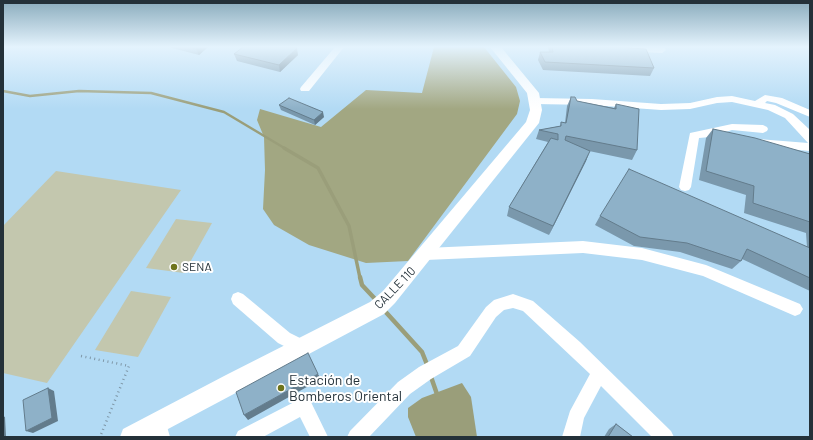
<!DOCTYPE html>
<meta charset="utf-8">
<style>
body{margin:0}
#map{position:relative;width:813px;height:440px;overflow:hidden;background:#c4e5fb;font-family:Barlow,sans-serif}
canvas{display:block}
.frame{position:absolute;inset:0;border:4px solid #243139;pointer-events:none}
</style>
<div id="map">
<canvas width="813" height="440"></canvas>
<div class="frame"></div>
</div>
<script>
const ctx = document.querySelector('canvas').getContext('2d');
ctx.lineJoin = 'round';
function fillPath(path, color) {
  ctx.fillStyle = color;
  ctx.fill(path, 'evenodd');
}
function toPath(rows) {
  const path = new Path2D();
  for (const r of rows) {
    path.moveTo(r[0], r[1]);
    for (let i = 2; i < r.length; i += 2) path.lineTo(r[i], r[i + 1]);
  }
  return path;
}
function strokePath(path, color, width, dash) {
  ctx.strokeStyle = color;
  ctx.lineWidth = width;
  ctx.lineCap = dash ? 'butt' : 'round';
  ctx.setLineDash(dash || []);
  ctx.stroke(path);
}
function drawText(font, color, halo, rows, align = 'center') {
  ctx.font = font + ' Barlow,sans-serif';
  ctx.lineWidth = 4;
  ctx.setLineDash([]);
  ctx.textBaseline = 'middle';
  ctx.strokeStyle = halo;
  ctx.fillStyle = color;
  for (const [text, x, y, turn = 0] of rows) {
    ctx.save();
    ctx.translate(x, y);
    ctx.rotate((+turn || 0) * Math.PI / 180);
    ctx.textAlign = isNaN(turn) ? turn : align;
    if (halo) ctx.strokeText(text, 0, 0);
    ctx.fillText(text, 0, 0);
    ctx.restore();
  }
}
const built = toPath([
 [3,47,810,47,810,437,3,437]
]);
const green = toPath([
 [56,171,181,190,47,383,3,373,3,226],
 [176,219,212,223,184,273,146,268],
 [131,291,171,297,138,357,95,350]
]);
const forest = toPath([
 [434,47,484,47,516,87,520,101,517,114,408,261,366,263,309,245,274,225,263,209,265,170,264,137,257,120,260,109,321,127,366,90,422,93]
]);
const water = toPath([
 [462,383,471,397,477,437,416,437,408,417,408,408,422,398]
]);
const streamFar2 = toPath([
 [3,91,30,96,79,91,151,93,224,112,286,149]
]);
const streamFar1 = toPath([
 [284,148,318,168,349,226,360,278]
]);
const stream = toPath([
 [360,277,362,285,377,301],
 [383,309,422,352,428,367],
 [430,374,438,397]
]);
const path = toPath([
 [81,356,129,366,100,437]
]);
const minor = toPath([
 [335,47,344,47,309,91,301,91,300,89,301,87,335,47],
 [598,47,658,47,665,48,666,50,662,53,602,50,598,47],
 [765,95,782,98,810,110,810,117,776,103,767,101,765,103,775,105,793,114,809,129,810,151,754,146,752,143,754,140,758,139,808,143,785,118,768,110,732,102,717,103,690,109,661,110,592,105,535,104,530,101,535,98,592,99,661,104,690,103,717,97,732,96,755,101,765,95],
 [732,124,763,125,767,127,768,129,767,131,763,133,732,130,722,133,731,135,733,138,731,141,727,142,710,137,699,138,691,187,689,190,685,191,681,190,679,187,690,133,732,124],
 [583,241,642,248,706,265,800,304,803,309,800,314,795,316,703,276,642,260,583,253,426,260,421,258,419,254,421,250,426,248,583,241],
 [238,292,243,294,290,333,308,342,310,347,308,352,302,355,278,343,233,304,231,299,233,294,238,292],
 [513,294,533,301,580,342,671,431,674,437,652,437,601,386,584,418,580,437,562,437,570,411,590,374,523,311,513,308,504,310,496,317,470,356,431,379,410,394,369,437,347,437,350,431,398,382,419,367,458,346,486,307,494,300,513,294],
 [304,397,310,400,328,437,310,437,300,417,263,437,235,437,238,431,304,397],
 [158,413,164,416,170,437,152,437,149,422,152,416,158,413]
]);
const major = toPath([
 [490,47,501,47,539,93,542,110,539,123,395,303,384,314,153,437,120,437,123,429,226,375,370,302,383,291,526,122,530,110,527,93,490,47]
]);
const wall = toPath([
 [171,47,208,47,199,55,172,48],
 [548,47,615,47,654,68,650,76,543,70,538,60,540,52,549,52],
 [234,54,298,55,280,72,237,61],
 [571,97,577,101,614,108,616,104,637,150,632,160,589,151,586,161,549,235,507,216,509,207,548,142,536,139,539,130,560,126,561,122,565,123,567,106],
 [279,105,324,117,315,125,281,110],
 [713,129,810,154,810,291,742,259,741,261,732,269,680,252,634,246,595,225,600,216,807,247,806,233,744,213,746,195,699,180,706,138],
 [616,424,633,437,604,437,609,429]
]);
const shadedWall = toPath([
 [198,47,208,47,199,55,196,49],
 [297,48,298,55,280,72,279,65],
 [323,112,324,117,315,125,314,120],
 [590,151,586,161,549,235,553,226],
 [318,374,321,379,248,420,244,415],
 [48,388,54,391,58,421,33,433,26,431],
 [3,416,5,417,6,437,3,437]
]);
const building = toPath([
 [190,47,198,47,196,49,190,47],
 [243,47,292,47,297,48,279,65,234,54,243,47],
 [552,47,615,47,646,49,654,68,545,62,540,52,553,52,552,47],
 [571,97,575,97,577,101,616,109,616,104,639,109,637,150,566,136,565,140,590,151,553,226,509,207,551,138,558,140,558,134,539,130,561,126,561,122,566,123,571,97],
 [289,98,323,112,314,120,279,105,289,98],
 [713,129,755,138,810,154,810,222,753,203,754,186,706,171,713,129],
 [629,169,810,248,810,278,747,249,741,261,687,243,640,237,600,216,629,169],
 [308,353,318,374,244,415,236,392,308,353],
 [48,388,52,418,26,431,23,400,48,388],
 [616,424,633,437,608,437,616,424]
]);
const markers = [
 [174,267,4,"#6e741c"],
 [281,388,4,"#6e741c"]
];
const poiNames = [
 ["SENA",182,267]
];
const streetNames = [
 ["CALLE 110",395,288,-46]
];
const nearPoinames = [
 ["Estación de",289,380],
 ["Bomberos Oriental",289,396]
];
fillPath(built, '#b2daf4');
fillPath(green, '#c3c7ae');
fillPath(forest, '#a2a782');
fillPath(water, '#9a9e7a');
strokePath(streamFar2, '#9a9e7a', 2.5);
strokePath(streamFar1, '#9a9e7a', 3.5);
strokePath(stream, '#9a9e7a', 4.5);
strokePath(path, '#7f97a7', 2.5, [1, 3.5]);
fillPath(minor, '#fff');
fillPath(major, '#fff');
fillPath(wall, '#7a98ac');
fillPath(shadedWall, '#637c8c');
fillPath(building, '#8eb1c8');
strokePath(building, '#637c8c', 1);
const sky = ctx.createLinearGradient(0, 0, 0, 109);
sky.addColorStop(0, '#89abbc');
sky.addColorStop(0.43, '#e4f3fd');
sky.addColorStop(1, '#e4f3fd00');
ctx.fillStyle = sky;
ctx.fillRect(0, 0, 813, 109);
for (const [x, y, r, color] of markers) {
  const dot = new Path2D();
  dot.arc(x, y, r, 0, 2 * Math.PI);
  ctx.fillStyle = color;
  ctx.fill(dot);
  strokePath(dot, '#fff', 1.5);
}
drawText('12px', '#243139', '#fff', poiNames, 'left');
drawText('12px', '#243139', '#fff', streetNames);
drawText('14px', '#243139', '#fff', nearPoinames, 'left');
</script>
